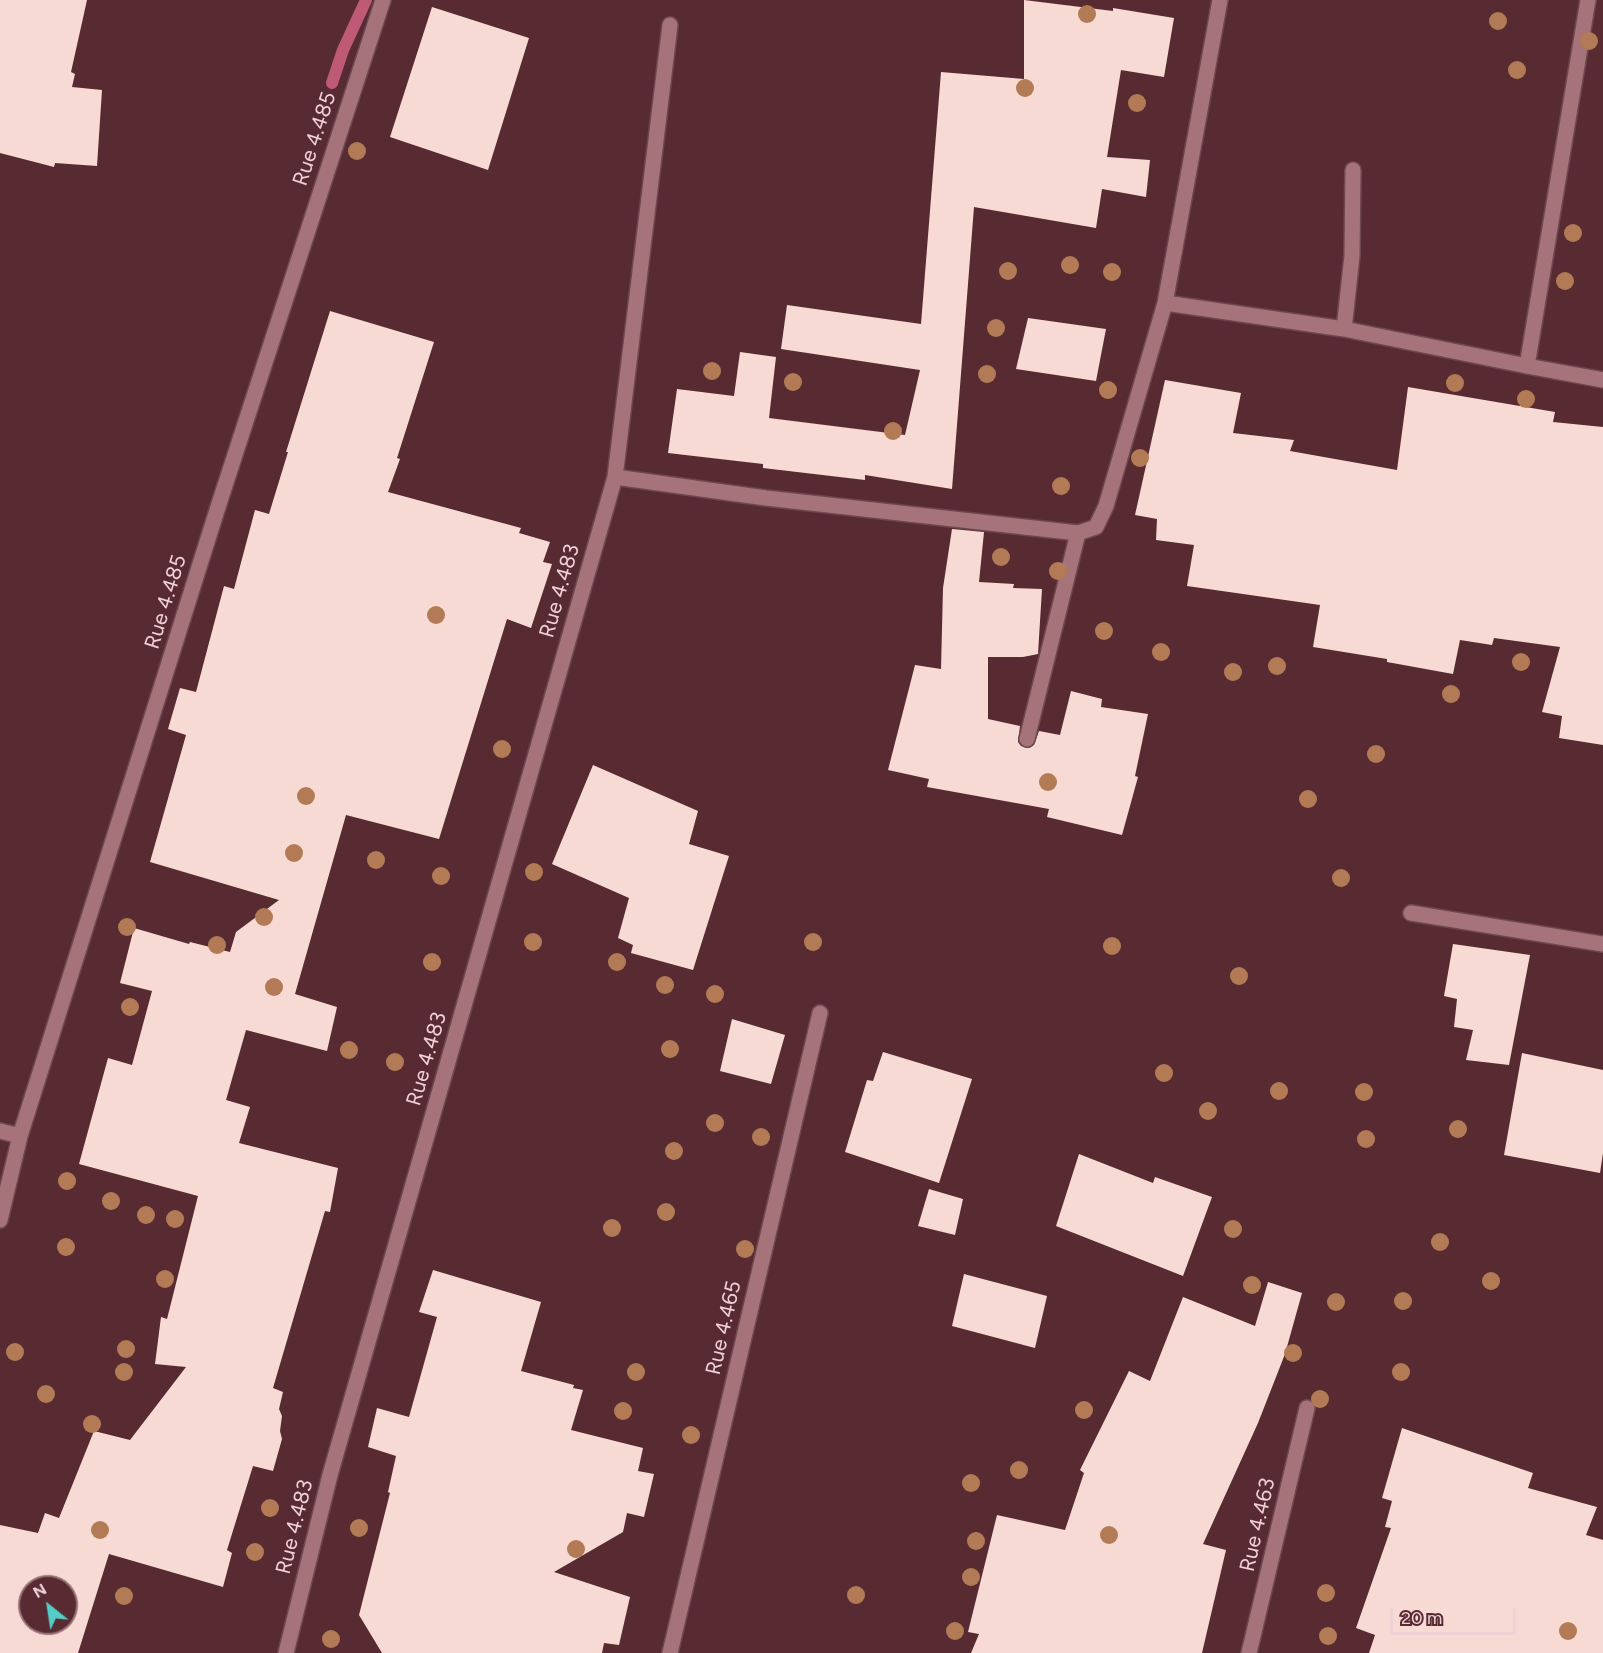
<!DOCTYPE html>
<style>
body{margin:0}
#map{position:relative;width:1603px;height:1653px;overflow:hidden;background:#582b33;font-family:Figtree,sans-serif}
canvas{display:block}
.north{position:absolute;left:18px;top:1575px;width:60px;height:60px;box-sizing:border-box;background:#582b33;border:2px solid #956e74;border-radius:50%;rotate:330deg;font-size:16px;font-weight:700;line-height:24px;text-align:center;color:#f0d2d6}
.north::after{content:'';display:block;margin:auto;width:21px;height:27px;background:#54cdc6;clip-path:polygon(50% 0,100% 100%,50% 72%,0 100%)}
.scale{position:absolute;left:1390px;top:1608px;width:126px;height:27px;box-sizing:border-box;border:3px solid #f0d2d6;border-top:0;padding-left:8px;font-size:18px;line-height:21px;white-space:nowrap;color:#f0d2d6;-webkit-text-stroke:4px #582b33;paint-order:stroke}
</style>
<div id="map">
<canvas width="1603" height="1653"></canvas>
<div class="north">N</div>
<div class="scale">20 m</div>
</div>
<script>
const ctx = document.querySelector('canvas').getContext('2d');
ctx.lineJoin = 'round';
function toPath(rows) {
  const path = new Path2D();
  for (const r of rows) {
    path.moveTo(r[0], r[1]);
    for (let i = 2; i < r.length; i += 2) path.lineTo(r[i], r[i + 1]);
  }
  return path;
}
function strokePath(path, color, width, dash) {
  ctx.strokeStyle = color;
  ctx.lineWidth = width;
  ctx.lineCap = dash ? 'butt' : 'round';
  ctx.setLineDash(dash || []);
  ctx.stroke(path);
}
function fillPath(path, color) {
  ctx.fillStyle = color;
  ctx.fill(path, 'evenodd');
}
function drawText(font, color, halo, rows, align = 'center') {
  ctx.font = font + ' Figtree,sans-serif';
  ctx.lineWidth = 6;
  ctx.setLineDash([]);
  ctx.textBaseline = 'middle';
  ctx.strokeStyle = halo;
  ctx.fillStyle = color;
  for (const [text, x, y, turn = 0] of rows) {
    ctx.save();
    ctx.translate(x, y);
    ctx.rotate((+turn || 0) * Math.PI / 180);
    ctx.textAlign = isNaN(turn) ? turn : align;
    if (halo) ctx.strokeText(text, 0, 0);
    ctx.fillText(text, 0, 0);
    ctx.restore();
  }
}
const stream = toPath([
 [332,83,343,50,366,0]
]);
const building = toPath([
 [0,0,87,0,71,72,75,74,72,87,102,90,97,166,55,163,54,167,0,153],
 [1024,0,1113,11,1113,8,1174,18,1164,77,1121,70,1107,157,1150,160,1146,197,1102,189,1096,228,974,207,952,489,865,475,865,480,763,468,763,464,668,453,677,389,734,396,740,352,776,357,769,418,905,435,920,370,781,349,787,305,921,324,941,72,1024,79],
 [432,7,529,38,488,170,390,137],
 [330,311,434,342,397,458,400,459,388,492,521,528,519,533,550,542,543,562,552,564,531,628,507,619,439,839,346,815,295,994,337,1007,327,1051,246,1030,226,1100,250,1107,239,1143,338,1168,330,1212,325,1211,273,1388,283,1392,279,1409,282,1416,280,1431,282,1439,273,1471,253,1466,227,1550,232,1553,223,1587,109,1554,78,1653,0,1653,0,1525,38,1533,45,1513,59,1518,94,1431,130,1440,186,1367,155,1364,161,1317,167,1319,198,1196,79,1164,108,1058,132,1065,152,991,120,983,134,928,189,944,190,942,230,952,236,932,279,900,150,862,186,735,168,729,180,688,196,692,224,586,234,589,255,510,269,514,288,452,286,452],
 [30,1587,66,1587,66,1623,30,1623],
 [1028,318,1106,329,1096,381,1016,369],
 [1165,380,1241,393,1233,433,1294,440,1290,451,1397,470,1408,387,1555,412,1553,422,1603,427,1603,745,1559,738,1562,716,1542,712,1560,647,1494,638,1492,645,1460,640,1453,674,1387,662,1387,659,1313,647,1320,605,1187,586,1194,545,1156,540,1157,519,1135,515],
 [952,529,984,532,979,582,1014,584,1013,588,1042,589,1038,654,1023,657,988,657,988,719,1020,726,1018,742,1021,746,1029,748,1034,745,1039,731,1060,735,1071,691,1102,699,1101,707,1148,714,1135,776,1138,777,1122,835,1047,817,1049,809,927,787,929,779,888,770,915,665,941,669,943,588],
 [593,765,698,811,689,844,729,856,693,970,631,953,633,945,618,938,629,898,552,864],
 [1453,944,1530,955,1509,1065,1466,1060,1473,1030,1454,1027,1457,999,1444,996],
 [732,1019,785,1035,771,1084,720,1071],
 [883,1052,972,1079,939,1183,845,1152,867,1080,873,1081],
 [1522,1053,1603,1070,1603,1153,1600,1173,1504,1155],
 [1079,1154,1153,1183,1155,1177,1212,1197,1183,1276,1056,1226],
 [929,1189,963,1199,955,1235,918,1226],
 [433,1270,541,1302,521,1371,574,1385,573,1388,583,1390,571,1430,643,1448,638,1471,654,1474,644,1517,627,1513,623,1532,554,1572,630,1597,619,1645,604,1643,602,1653,382,1653,359,1615,390,1493,388,1492,396,1456,368,1447,377,1408,409,1417,437,1317,419,1312],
 [964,1274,1047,1296,1035,1348,952,1326],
 [1268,1282,1302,1293,1285,1354,1258,1423,1203,1544,1226,1550,1202,1653,971,1653,979,1634,968,1632,997,1515,1065,1530,1084,1473,1080,1470,1129,1371,1150,1381,1183,1297,1255,1326],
 [1402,1428,1533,1473,1528,1488,1597,1507,1586,1535,1603,1540,1603,1653,1369,1653,1375,1635,1356,1628,1391,1528,1385,1527,1392,1501,1382,1498]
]);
const minor = toPath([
 [1165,303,1344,329,1527,366,1603,380],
 [1344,329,1352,256,1353,170],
 [1527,366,1588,0],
 [615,477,766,498,1078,533,1096,527,1106,506,1165,303,1220,0],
 [1027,739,1078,533],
 [1411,913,1603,944],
 [0,1131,20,1136],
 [0,1220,20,1136,218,507,383,0],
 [286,1653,330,1475,615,477,670,25],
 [670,1653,820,1013],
 [1249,1653,1307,1408]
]);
const trees = [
 [1087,14],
 [1498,21],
 [1589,41],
 [1517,70],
 [1025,88],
 [1137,103],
 [357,151],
 [1573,233],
 [1070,265],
 [1008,271],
 [1112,272],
 [1565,281],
 [996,328],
 [712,371],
 [987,374],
 [793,382],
 [1455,383],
 [1108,390],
 [1526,399],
 [893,431],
 [1140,458],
 [1061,486],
 [1001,557],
 [1058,571],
 [436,615],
 [1104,631],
 [1161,652],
 [1521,662],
 [1277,666],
 [1233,672],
 [1451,694],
 [502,749],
 [1376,754],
 [1048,782],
 [306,796],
 [1308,799],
 [294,853],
 [376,860],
 [534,872],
 [441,876],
 [1341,878],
 [264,917],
 [127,927],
 [533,942],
 [813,942],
 [217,945],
 [1112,946],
 [432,962],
 [617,962],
 [1239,976],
 [665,985],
 [274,987],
 [715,994],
 [130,1007],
 [670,1049],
 [349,1050],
 [395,1062],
 [1164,1073],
 [1279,1091],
 [1364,1092],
 [1208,1111],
 [715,1123],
 [1458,1129],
 [761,1137],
 [1366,1139],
 [674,1151],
 [67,1181],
 [111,1201],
 [666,1212],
 [146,1215],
 [175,1219],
 [612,1228],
 [1233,1229],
 [1440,1242],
 [66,1247],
 [745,1249],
 [165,1279],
 [1491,1281],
 [1252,1285],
 [1403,1301],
 [1336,1302],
 [126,1349],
 [15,1352],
 [1293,1353],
 [124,1372],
 [636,1372],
 [1401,1372],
 [46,1394],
 [1320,1399],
 [1084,1410],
 [623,1411],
 [92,1424],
 [691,1435],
 [1019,1470],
 [971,1483],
 [270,1508],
 [359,1528],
 [100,1530],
 [1109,1535],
 [976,1541],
 [576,1549],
 [255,1552],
 [971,1577],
 [1326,1593],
 [856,1595],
 [124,1596],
 [955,1631],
 [1568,1631],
 [1328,1636],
 [331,1639]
];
const streetNames = [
 ["Rue 4.485",315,139,-72],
 ["Rue 4.483",560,591,-74],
 ["Rue 4.485",166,602,-73],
 ["Rue 4.483",427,1059,-74],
 ["Rue 4.465",724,1328,-77],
 ["Rue 4.463",1258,1525,-77],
 ["Rue 4.483",295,1527,-76]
];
strokePath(stream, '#bf5a75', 12);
fillPath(building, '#f8dad5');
strokePath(minor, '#6e484f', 18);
strokePath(minor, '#a7737b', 15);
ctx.fillStyle = '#b27b55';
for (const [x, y] of trees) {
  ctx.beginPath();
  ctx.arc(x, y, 9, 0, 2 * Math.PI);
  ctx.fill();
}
drawText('21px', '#f0d2d6', '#582b33', streetNames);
</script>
